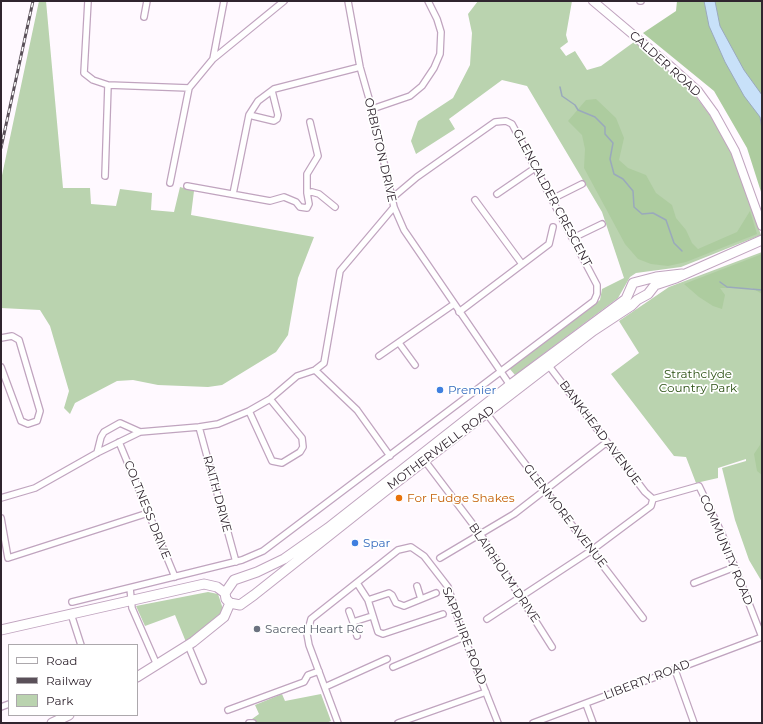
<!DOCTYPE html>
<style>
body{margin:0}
#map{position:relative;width:763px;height:724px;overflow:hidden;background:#fff9ff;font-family:Montserrat,sans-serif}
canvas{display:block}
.frame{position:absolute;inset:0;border:2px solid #30252f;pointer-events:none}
.legend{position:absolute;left:8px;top:644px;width:130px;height:72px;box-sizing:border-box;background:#fff;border:1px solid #aca8ac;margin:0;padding:5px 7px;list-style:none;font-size:12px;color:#30252f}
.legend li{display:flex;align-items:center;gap:8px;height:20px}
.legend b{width:20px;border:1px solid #aca8ac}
</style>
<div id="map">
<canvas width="763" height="724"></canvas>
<div class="frame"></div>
<ul class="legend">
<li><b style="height:5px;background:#fff"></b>Road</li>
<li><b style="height:5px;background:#5a5059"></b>Railway</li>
<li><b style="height:11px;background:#bad3af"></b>Park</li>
</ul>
</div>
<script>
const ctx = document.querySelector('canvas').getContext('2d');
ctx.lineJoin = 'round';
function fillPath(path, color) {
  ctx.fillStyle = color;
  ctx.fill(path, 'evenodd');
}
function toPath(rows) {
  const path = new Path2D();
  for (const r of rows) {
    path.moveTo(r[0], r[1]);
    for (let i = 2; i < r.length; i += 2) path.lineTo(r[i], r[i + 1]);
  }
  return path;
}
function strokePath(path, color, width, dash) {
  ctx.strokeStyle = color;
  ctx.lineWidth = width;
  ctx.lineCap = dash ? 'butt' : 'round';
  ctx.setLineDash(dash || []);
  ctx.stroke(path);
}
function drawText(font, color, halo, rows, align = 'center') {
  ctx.font = font + ' Montserrat,sans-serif';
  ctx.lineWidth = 3.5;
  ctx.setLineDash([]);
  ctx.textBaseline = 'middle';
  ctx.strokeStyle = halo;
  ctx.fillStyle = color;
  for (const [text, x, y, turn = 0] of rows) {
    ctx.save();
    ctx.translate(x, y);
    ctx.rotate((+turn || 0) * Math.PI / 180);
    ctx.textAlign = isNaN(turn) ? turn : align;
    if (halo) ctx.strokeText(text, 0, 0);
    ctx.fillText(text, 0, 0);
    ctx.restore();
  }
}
const green = toPath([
 [39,1,46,1,63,188,90,188,91,204,116,206,120,189,152,193,151,210,174,212,180,187,194,191,191,215,314,237,298,278,288,335,276,352,222,385,208,387,158,385,133,380,117,381,75,403,70,414,64,408,69,391,50,326,40,310,1,308,1,180],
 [478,1,572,1,566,35,568,42,560,48,566,56,575,51,587,70,601,66,634,42,666,67,694,94,712,118,731,149,761,235,681,267,636,273,630,277,618,298,515,375,509,368,600,300,602,289,624,278,602,212,527,86,502,80,449,119,455,129,416,154,411,141,418,121,453,98,470,65,472,33,468,14],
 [762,252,762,582,749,560,735,520,722,468,746,461,746,459,718,468,718,478,696,483,686,457,674,456,611,374,639,353,619,321,669,287],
 [208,592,218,594,223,609,221,613,186,642,175,615,145,626,136,606],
 [282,694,285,701,321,694,331,721,326,723,254,723,252,719,259,714,255,705]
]);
const forest = toPath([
 [677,1,762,1,762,195,747,148,714,91,643,33,676,11],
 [596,99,616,118,624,138,619,160,628,168,646,175,656,193,672,205,676,218,686,230,692,243,698,249,737,232,750,211,757,234,686,262,668,266,651,264,638,259,625,244,584,168,585,149,582,135,568,121,586,100],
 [762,254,762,294,752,288,720,288,725,295,722,309,713,306,699,297,684,284],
 [762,427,762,475,757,471,754,454,760,445]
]);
const water = toPath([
 [704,1,715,1,720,26,744,70,762,95,762,129,760,117,744,96,725,62,709,26,704,1]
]);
const stream = toPath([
 [560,87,562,96,575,105,578,110,595,117,605,127,605,134,613,143,610,159,614,174,623,179,633,191,634,207,642,214,653,213,666,220,674,243,682,251],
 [720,282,727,287,762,290]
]);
const street = toPath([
 [88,1,84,73,93,80,108,85,189,88],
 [348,1,360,67,372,109,394,207,404,230,510,385],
 [640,1,641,1],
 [144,17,147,1],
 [213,59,284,1],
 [372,109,410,96,422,86,434,68,440,54,441,32,437,19,428,1],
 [249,115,274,121,277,119,278,115,272,91],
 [105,176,108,85],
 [170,183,189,88,213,59,224,1],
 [187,186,270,201,284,197,296,202,300,207,307,208,309,204,307,193,307,174,318,156,310,122],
 [307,193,312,192,319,194,335,207],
 [233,194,249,115,258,101,274,89,360,67],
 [497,194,535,168],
 [552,199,582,184],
 [475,200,522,264],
 [573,238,602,224],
 [459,312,549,244,553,227],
 [1,338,12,336,19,340,40,411,37,421,28,424,21,421,1,367],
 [399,343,415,365],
 [379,356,454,304],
 [549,366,645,492,653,499],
 [315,370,357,410,390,456],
 [249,411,272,461,282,463,300,452,303,447,302,438,270,399],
 [487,414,643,618],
 [199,427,236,562],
 [119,442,175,577],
 [97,453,101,437,104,432,120,423,140,432],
 [425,461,481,535,552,647],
 [1,498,35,488,97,453,140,432,199,427,218,424,249,411,270,399,297,376,315,370,324,363,340,271,394,207],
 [653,499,699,486,722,534,762,637],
 [1,518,8,558,148,513],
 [440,558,514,514,607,442],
 [357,583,368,600,378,632,383,634,443,614],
 [694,583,735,567],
 [417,586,421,599],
 [130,588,132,608,157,665],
 [368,600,389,593,392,595,396,603,404,606,436,593],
 [72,602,242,560,263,551,594,301,597,294,597,285,512,124,506,121,495,122,417,177,391,199],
 [349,611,353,622,372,616],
 [71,614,81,645],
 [487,619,592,550,651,506,653,499],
 [353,622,357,636],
 [188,645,203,681],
 [393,667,464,637],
 [675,670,694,723],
 [325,687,387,659],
 [586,704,593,723],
 [1,707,9,704],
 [228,710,304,682,308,675,319,671],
 [249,723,253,723],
 [338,723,309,645,307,634,311,619,398,550,411,547,424,556,448,587,464,637,498,723],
 [398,723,486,692],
 [533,723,762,637]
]);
const secondary = toPath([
 [593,1,669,65,698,91,714,113,735,151,762,226]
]);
const primary = toPath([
 [682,274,656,277,633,283,626,299,510,385,328,528,284,559,257,572,234,580,225,593,226,599,230,603,240,605,254,595,384,492,593,331,631,306,637,300,648,294,655,285,676,278,762,240],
 [1,630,204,584,217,587,225,593],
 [137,677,193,642,224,617,230,603],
 [52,723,69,715]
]);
const rail = toPath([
 [1,148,33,1]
]);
const markers = [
 [440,390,4,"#3f7fe0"],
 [399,498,4,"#e8710a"],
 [355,543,4,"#3f7fe0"],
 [257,629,4,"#6b7280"]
];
const streetNames = [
 ["CALDER ROAD",665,64,42],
 ["ORBISTON DRIVE",380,150,77],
 ["GLENCALDER CRESCENT",552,198,62],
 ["BANKHEAD AVENUE",600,433,53],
 ["MOTHERWELL ROAD",441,448,-37],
 ["RAITH DRIVE",217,494,75],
 ["COLTNESS DRIVE",147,510,68],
 ["GLENMORE AVENUE",565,516,52],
 ["COMMUNITY ROAD",726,550,67],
 ["BLAIRHOLM DRIVE",504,573,56],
 ["SAPPHIRE ROAD",464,636,69],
 ["LIBERTY ROAD",647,680,-21]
];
const parkNames = [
 ["Strathclyde",698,374],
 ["Country Park",698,388]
];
const shopNames = [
 ["Premier",448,390],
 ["Spar",363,543]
];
const foodNames = [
 ["For Fudge Shakes",407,498]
];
const worshipNames = [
 ["Sacred Heart RC",265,629]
];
fillPath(green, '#bad3af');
fillPath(forest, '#adcc9f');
fillPath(water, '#c8e1f9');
strokePath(water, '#9aa9bc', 1);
strokePath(stream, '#9aa9bc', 1.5);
strokePath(street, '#c0a4bf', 8);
strokePath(secondary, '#c0a4bf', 10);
strokePath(primary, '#c0a4bf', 11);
strokePath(street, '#fff', 5.5);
strokePath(secondary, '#fff', 8);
strokePath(primary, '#fff', 9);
strokePath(rail, '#5a5059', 3);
strokePath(rail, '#fff', 1.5, [4.5]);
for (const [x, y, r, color] of markers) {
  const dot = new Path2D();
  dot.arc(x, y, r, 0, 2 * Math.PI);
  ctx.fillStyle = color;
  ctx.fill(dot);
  strokePath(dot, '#fff', 1.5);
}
drawText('12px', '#30252f', '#fff', streetNames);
drawText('12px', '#2a5012', '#fff', parkNames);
drawText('12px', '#366cbe', '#fff', shopNames, 'left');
drawText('12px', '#c56008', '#fff', foodNames, 'left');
drawText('12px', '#5b616d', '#fff', worshipNames, 'left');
</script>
